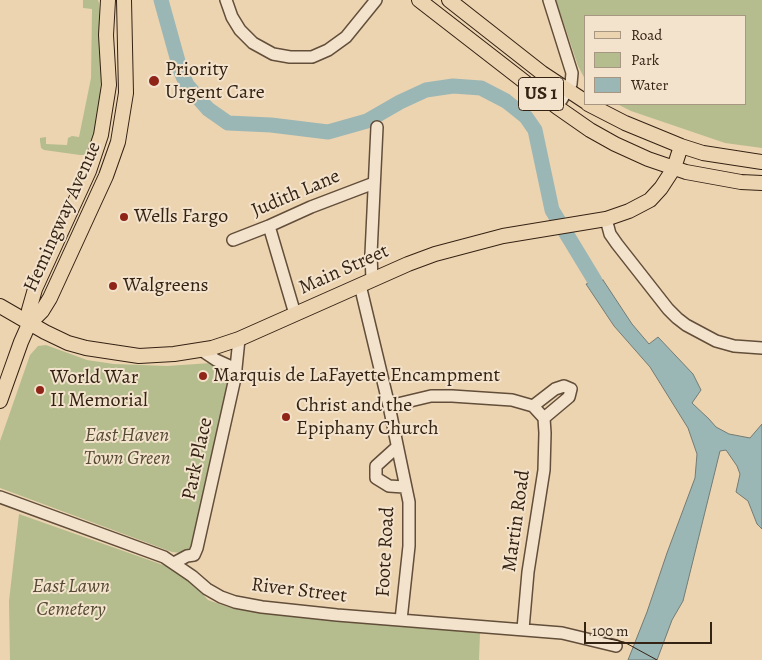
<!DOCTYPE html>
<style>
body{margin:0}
#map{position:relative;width:762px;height:660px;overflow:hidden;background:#edd4b1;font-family:Alegreya,serif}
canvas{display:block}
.legend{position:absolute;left:584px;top:15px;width:162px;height:90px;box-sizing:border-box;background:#f3e3cc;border:1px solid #a79682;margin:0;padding:6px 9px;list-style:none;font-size:15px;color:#342213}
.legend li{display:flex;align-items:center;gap:10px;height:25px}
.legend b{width:25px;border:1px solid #a79682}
.scale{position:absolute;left:584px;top:622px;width:128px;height:22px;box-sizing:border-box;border:2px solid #342213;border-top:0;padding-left:6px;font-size:15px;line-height:18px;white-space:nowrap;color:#342213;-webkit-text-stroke:4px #f3e3cc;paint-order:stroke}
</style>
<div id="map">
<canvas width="762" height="660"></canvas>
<ul class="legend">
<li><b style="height:6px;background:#edd4b1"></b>Road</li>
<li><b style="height:14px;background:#b5bd8e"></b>Park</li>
<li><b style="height:14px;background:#9bb7b5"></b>Water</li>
</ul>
<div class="scale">100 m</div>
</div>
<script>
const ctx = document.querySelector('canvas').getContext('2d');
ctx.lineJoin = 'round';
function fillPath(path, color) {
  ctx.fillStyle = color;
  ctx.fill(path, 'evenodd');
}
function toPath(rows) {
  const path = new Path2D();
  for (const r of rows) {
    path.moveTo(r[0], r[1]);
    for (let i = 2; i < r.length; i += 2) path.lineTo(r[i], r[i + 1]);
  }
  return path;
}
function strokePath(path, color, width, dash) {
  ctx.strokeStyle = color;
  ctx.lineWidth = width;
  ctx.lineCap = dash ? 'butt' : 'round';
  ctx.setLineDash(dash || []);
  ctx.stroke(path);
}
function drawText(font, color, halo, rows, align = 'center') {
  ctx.font = font + ' Alegreya,serif';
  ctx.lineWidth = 4;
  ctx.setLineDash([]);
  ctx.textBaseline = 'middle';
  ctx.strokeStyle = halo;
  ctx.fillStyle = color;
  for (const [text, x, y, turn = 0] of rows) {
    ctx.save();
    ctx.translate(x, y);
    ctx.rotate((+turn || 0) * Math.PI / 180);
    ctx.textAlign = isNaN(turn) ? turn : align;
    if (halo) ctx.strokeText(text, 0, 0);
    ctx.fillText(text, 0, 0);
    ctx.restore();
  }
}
const green = toPath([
 [83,0,98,0,99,3,101,82,98,123,88,152,85,155,80,155,44,150,41,148,40,141,40,138,46,137,46,144,67,145,68,138,72,136,79,137,91,78,92,9,83,8],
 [556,0,762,0,762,148,725,143,631,111,617,104,746,104,746,16,586,16,586,81,578,66],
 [46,345,87,360,114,364,167,366,211,363,221,367,229,375,194,541,190,548,185,552,181,553,172,552,0,488,0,441,30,355,38,346],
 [19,514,166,566,186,576,208,600,228,607,480,633,479,660,10,660,9,601]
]);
const water = toPath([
 [603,280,632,324,649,344,658,337,693,374,701,390,692,403,709,419,716,427,729,434,750,438,762,424,762,529,757,524,748,501,736,492,740,474,737,466,726,450,720,451,683,601,672,620,657,660,628,660,647,612,667,553,695,478,697,454,688,428,650,367,614,326,586,284,603,280]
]);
const river = toPath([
 [161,0,181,72,187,85,208,109,228,123,271,125,328,132,367,121,400,102,426,90,453,86,481,88,506,101,526,117,535,130,552,210,595,281]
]);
const minor = toPath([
 [226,0,232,17,240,30,253,43,273,54,290,57,312,57,328,50,346,37,376,0],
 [549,0,572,73,571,84,557,107],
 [606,219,610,234,617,244,668,309,677,318,686,325,716,341,734,346,762,348],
 [269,226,295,314],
 [233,240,269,226,311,207,374,183],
 [372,280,371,254,377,127],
 [360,285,389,406,409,502,409,546,401,620],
 [201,350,216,360,236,369],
 [389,406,431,396,452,396,512,400,533,406,544,418,569,397,571,389,564,386,555,389,533,406],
 [397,447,376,466,376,478,389,486,404,487],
 [0,497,164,557,192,576,207,589,221,597,235,602,262,607,337,615,562,633,616,646],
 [174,563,187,556,194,555,197,548,235,378,239,339],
 [523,629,528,572,544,470,545,433,544,418]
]);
const major = toPath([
 [419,0,557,107,590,130,615,144,648,159,686,172,741,182,762,183],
 [449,0,542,73,586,102],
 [588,104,625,123,681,146,703,153,762,162],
 [0,306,45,332,68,343,86,348,139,356,174,354,212,348,239,339,408,264,435,254,503,236,606,219,629,211,650,200,661,188,674,168,681,146],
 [29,324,42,311,50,298,106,176,118,142,126,93,124,0],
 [0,401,21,342,29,324,29,310,35,289,89,171,101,135,109,85,106,35,108,0]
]);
const tram = toPath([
 [590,635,624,642,657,660]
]);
const markers = [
 [154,81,6,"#8f2418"],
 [124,217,5,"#8f2418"],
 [113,286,5,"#8f2418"],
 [203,376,5,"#8f2418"],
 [40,390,5,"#8f2418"],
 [286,417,5,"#8f2418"]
];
const shields = [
 [541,94,45]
];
const shieldNames = [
 ["US 1",541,94]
];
const poiNames = [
 ["Priority",165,70],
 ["Urgent Care",165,93],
 ["Wells Fargo",134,217],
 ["Walgreens",123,286],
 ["Marquis de LaFayette Encampment",213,376],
 ["World War",50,378],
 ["II Memorial",50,401],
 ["Christ and the",296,406],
 ["Epiphany Church",296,429]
];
const streetNames = [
 ["Judith Lane",296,194,-23],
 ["Hemingway Avenue",63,217,-66],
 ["Main Street",344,270,-24],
 ["Park Place",198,459,-78],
 ["Martin Road",517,521,-82],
 ["Foote Road",386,552,-87],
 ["River Street",299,591,7]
];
const parkNames = [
 ["East Haven",127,436],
 ["Town Green",127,459],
 ["East Lawn",71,587],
 ["Cemetery",71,610]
];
fillPath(green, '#b5bd8e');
fillPath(water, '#9bb7b5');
strokePath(water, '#727b74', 1);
strokePath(river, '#9bb7b5', 15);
strokePath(minor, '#624e3a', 14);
strokePath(major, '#342213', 16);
strokePath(minor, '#f3e3cc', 11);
strokePath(major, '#edd4b1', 14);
strokePath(tram, '#342213', 1);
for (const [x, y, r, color] of markers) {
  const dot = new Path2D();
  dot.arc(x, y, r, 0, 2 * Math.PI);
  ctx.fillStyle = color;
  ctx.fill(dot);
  strokePath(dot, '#f3e3cc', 2);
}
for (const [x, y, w] of shields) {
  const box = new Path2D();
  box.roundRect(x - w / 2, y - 16.5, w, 33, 4);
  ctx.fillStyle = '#f3e3cc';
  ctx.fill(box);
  strokePath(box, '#342213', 1);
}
drawText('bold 19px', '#342213', null, shieldNames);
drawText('20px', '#342213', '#f3e3cc', poiNames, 'left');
drawText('20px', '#342213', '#f3e3cc', streetNames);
drawText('italic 20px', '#544932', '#f3e3cc', parkNames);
</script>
